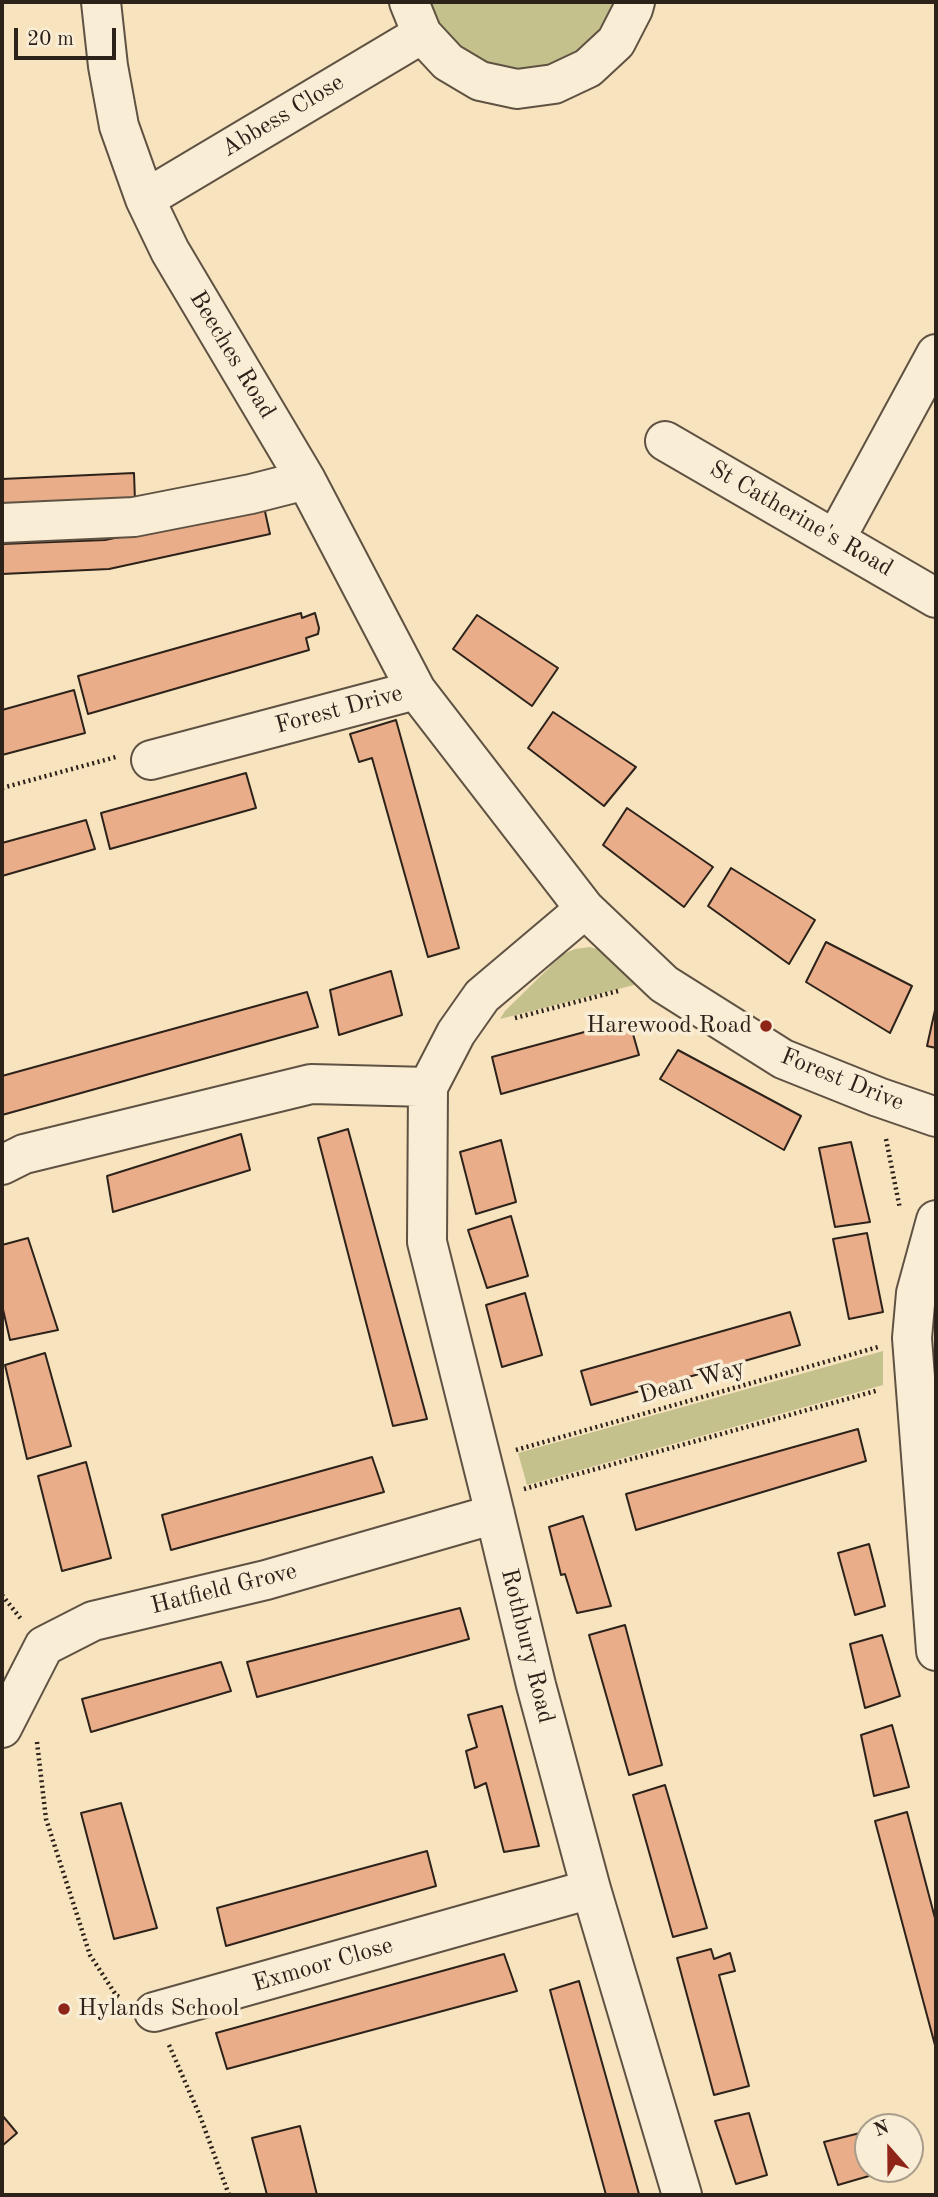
<!DOCTYPE html>
<style>
body{margin:0}
#map{position:relative;width:938px;height:2197px;overflow:hidden;background:#f8e3bf;font-family:"Old Standard TT",serif}
canvas{display:block}
.frame{position:absolute;inset:0;border:4px solid #2c221a;pointer-events:none}
.north{position:absolute;left:854px;top:2113px;width:70px;height:70px;box-sizing:border-box;background:#faedd5;border:2px solid #a89c8a;border-radius:50%;rotate:339deg;font-size:19px;font-weight:700;line-height:28px;text-align:center;color:#2c221a}
.north::after{content:'';display:block;margin:auto;width:24px;height:32px;background:#8f2418;clip-path:polygon(50% 0,100% 100%,50% 72%,0 100%)}
.scale{position:absolute;left:14px;top:28px;width:102px;height:32px;box-sizing:border-box;border:4px solid #2c221a;border-top:0;padding-left:9px;font-size:21px;line-height:24px;white-space:nowrap;color:#2c221a;-webkit-text-stroke:5px #faedd5;paint-order:stroke}
</style>
<div id="map">
<canvas width="938" height="2197"></canvas>
<div class="frame"></div>
<div class="north">N</div>
<div class="scale">20 m</div>
</div>
<script>
const ctx = document.querySelector('canvas').getContext('2d');
ctx.lineJoin = 'round';
function fillPath(path, color) {
  ctx.fillStyle = color;
  ctx.fill(path, 'evenodd');
}
function toPath(rows) {
  const path = new Path2D();
  for (const r of rows) {
    path.moveTo(r[0], r[1]);
    for (let i = 2; i < r.length; i += 2) path.lineTo(r[i], r[i + 1]);
  }
  return path;
}
function strokePath(path, color, width, dash) {
  ctx.strokeStyle = color;
  ctx.lineWidth = width;
  ctx.lineCap = dash ? 'butt' : 'round';
  ctx.setLineDash(dash || []);
  ctx.stroke(path);
}
function drawText(font, color, halo, rows, align = 'center') {
  ctx.font = font + ' "Old Standard TT",serif';
  ctx.lineWidth = 7;
  ctx.setLineDash([]);
  ctx.textBaseline = 'middle';
  ctx.strokeStyle = halo;
  ctx.fillStyle = color;
  for (const [text, x, y, turn = 0] of rows) {
    ctx.save();
    ctx.translate(x, y);
    ctx.rotate((+turn || 0) * Math.PI / 180);
    ctx.textAlign = isNaN(turn) ? turn : align;
    if (halo) ctx.strokeText(text, 0, 0);
    ctx.fillText(text, 0, 0);
    ctx.restore();
  }
}
const green = toPath([
 [425,2,618,2,600,37,575,59,544,71,511,73,480,65,452,46],
 [590,947,597,949,638,984,500,1019,505,1011,563,954,575,949],
 [883,1351,883,1385,527,1485,518,1453]
]);
const building = toPath([
 [134,473,135,501,2,505,2,479,134,473],
 [264,507,270,534,109,569,2,574,2,544,105,540,264,507],
 [301,613,302,618,315,613,319,628,318,634,306,638,309,650,88,714,78,676,301,613],
 [477,615,558,668,532,706,453,649,477,615],
 [74,690,85,733,2,755,2,710,74,690],
 [553,712,636,767,604,806,528,748,553,712],
 [396,720,459,948,428,957,372,758,359,762,350,734,396,720],
 [246,773,256,808,110,849,101,813,246,773],
 [627,808,713,867,684,907,603,845,627,808],
 [86,820,95,849,2,876,2,843,86,820],
 [731,868,815,920,789,964,708,906,731,868],
 [826,942,912,986,890,1033,806,982,826,942],
 [391,971,402,1015,339,1035,330,990,391,971],
 [307,992,318,1027,2,1115,2,1076,307,992],
 [935,1010,936,1010,936,1048,927,1046,935,1010],
 [629,1020,639,1055,501,1094,492,1057,629,1020],
 [678,1050,801,1116,784,1150,660,1079,678,1050],
 [348,1129,427,1419,393,1426,318,1138,348,1129],
 [241,1134,250,1170,113,1212,107,1176,241,1134],
 [501,1140,516,1202,476,1214,460,1152,501,1140],
 [851,1142,870,1222,835,1227,819,1148,851,1142],
 [511,1216,528,1276,487,1288,468,1230,511,1216],
 [867,1233,883,1312,849,1319,833,1239,867,1233],
 [28,1238,58,1330,10,1340,2,1305,2,1245,28,1238],
 [525,1293,542,1355,502,1367,486,1305,525,1293],
 [790,1312,800,1345,591,1405,581,1371,790,1312],
 [45,1353,71,1446,27,1459,5,1365,45,1353],
 [858,1429,866,1461,636,1530,626,1494,858,1429],
 [372,1457,384,1492,171,1550,162,1515,372,1457],
 [86,1462,111,1558,62,1571,38,1476,86,1462],
 [583,1516,611,1606,577,1613,565,1574,561,1575,549,1527,583,1516],
 [869,1544,885,1606,855,1615,838,1553,869,1544],
 [460,1608,469,1639,257,1697,247,1662,460,1608],
 [625,1625,662,1765,629,1775,589,1635,625,1625],
 [882,1635,900,1696,865,1708,850,1644,882,1635],
 [221,1662,231,1691,91,1732,82,1699,221,1662],
 [502,1706,539,1846,504,1852,486,1783,475,1788,466,1751,477,1747,468,1715,502,1706],
 [892,1725,909,1787,874,1796,861,1735,892,1725],
 [665,1785,707,1928,673,1937,633,1795,665,1785],
 [121,1803,157,1928,114,1939,81,1813,121,1803],
 [907,1812,936,1922,936,2049,875,1821,907,1812],
 [427,1851,436,1886,226,1946,217,1908,427,1851],
 [711,1949,714,1959,730,1953,735,1971,719,1975,749,2086,714,2095,677,1958,711,1949],
 [504,1954,517,1991,227,2069,216,2033,504,1954],
 [579,1981,639,2194,606,2195,550,1990,579,1981],
 [749,2113,767,2175,736,2184,715,2121,749,2113],
 [2,2115,17,2133,2,2146,2,2115],
 [300,2126,317,2195,267,2195,252,2138,300,2126],
 [868,2131,868,2169,893,2169,838,2185,824,2142,868,2131]
]);
const path = toPath([
 [2,788,116,757],
 [515,1018,618,991],
 [886,1139,900,1209],
 [516,1450,878,1347],
 [524,1489,879,1390],
 [2,1595,21,1619],
 [37,1742,46,1819,90,1955,116,1995,121,1998],
 [169,2045,200,2116,229,2195]
]);
const minor = toPath([
 [101,2,108,66,119,126,145,199,170,251,306,480,416,690,585,909,664,984,783,1059,878,1097,936,1117],
 [409,2,422,34,448,62,480,81,517,89,554,84,588,68,616,42,633,9,635,2],
 [145,199,422,34],
 [665,441,936,598],
 [2,523,134,517,251,494,306,480],
 [836,538,936,354],
 [151,760,416,690],
 [585,909,482,996,456,1033,428,1087,427,1242,491,1498,536,1685,591,1889,682,2195],
 [2,1165,24,1154,311,1084,428,1087],
 [936,1220,916,1293,912,1338,936,1651],
 [2,1728,44,1646,93,1621,266,1580,495,1514],
 [154,2012,591,1889]
]);
const markers = [
 [766,1026,7,"#8f2418"],
 [64,2009,7,"#8f2418"]
];
const streetNames = [
 ["Abbess Close",283,116,-31],
 ["Beeches Road",232,355,59],
 ["St Catherine's Road",801,519,30],
 ["Forest Drive",339,710,-15],
 ["Forest Drive",842,1080,22],
 ["Dean Way",692,1382,-16],
 ["Hatfield Grove",224,1589,-14],
 ["Rothbury Road",527,1646,76],
 ["Exmoor Close",323,1965,-16]
];
const poiNames = [
 ["Harewood Road",752,1026],
 ["Hylands School",78,2009,"left"]
];
fillPath(green, '#c4c18d');
fillPath(building, '#e9ae89');
strokePath(building, '#2c221a', 2);
strokePath(minor, '#5f5243', 42);
strokePath(path, '#2c221a', 4.5, [2, 3.5]);
strokePath(minor, '#faedd5', 38);
for (const [x, y, r, color] of markers) {
  const dot = new Path2D();
  dot.arc(x, y, r, 0, 2 * Math.PI);
  ctx.fillStyle = color;
  ctx.fill(dot);
  strokePath(dot, '#faedd5', 2.5);
}
drawText('24px', '#2c221a', '#faedd5', streetNames);
drawText('24px', '#2c221a', '#faedd5', poiNames, 'right');
</script>
